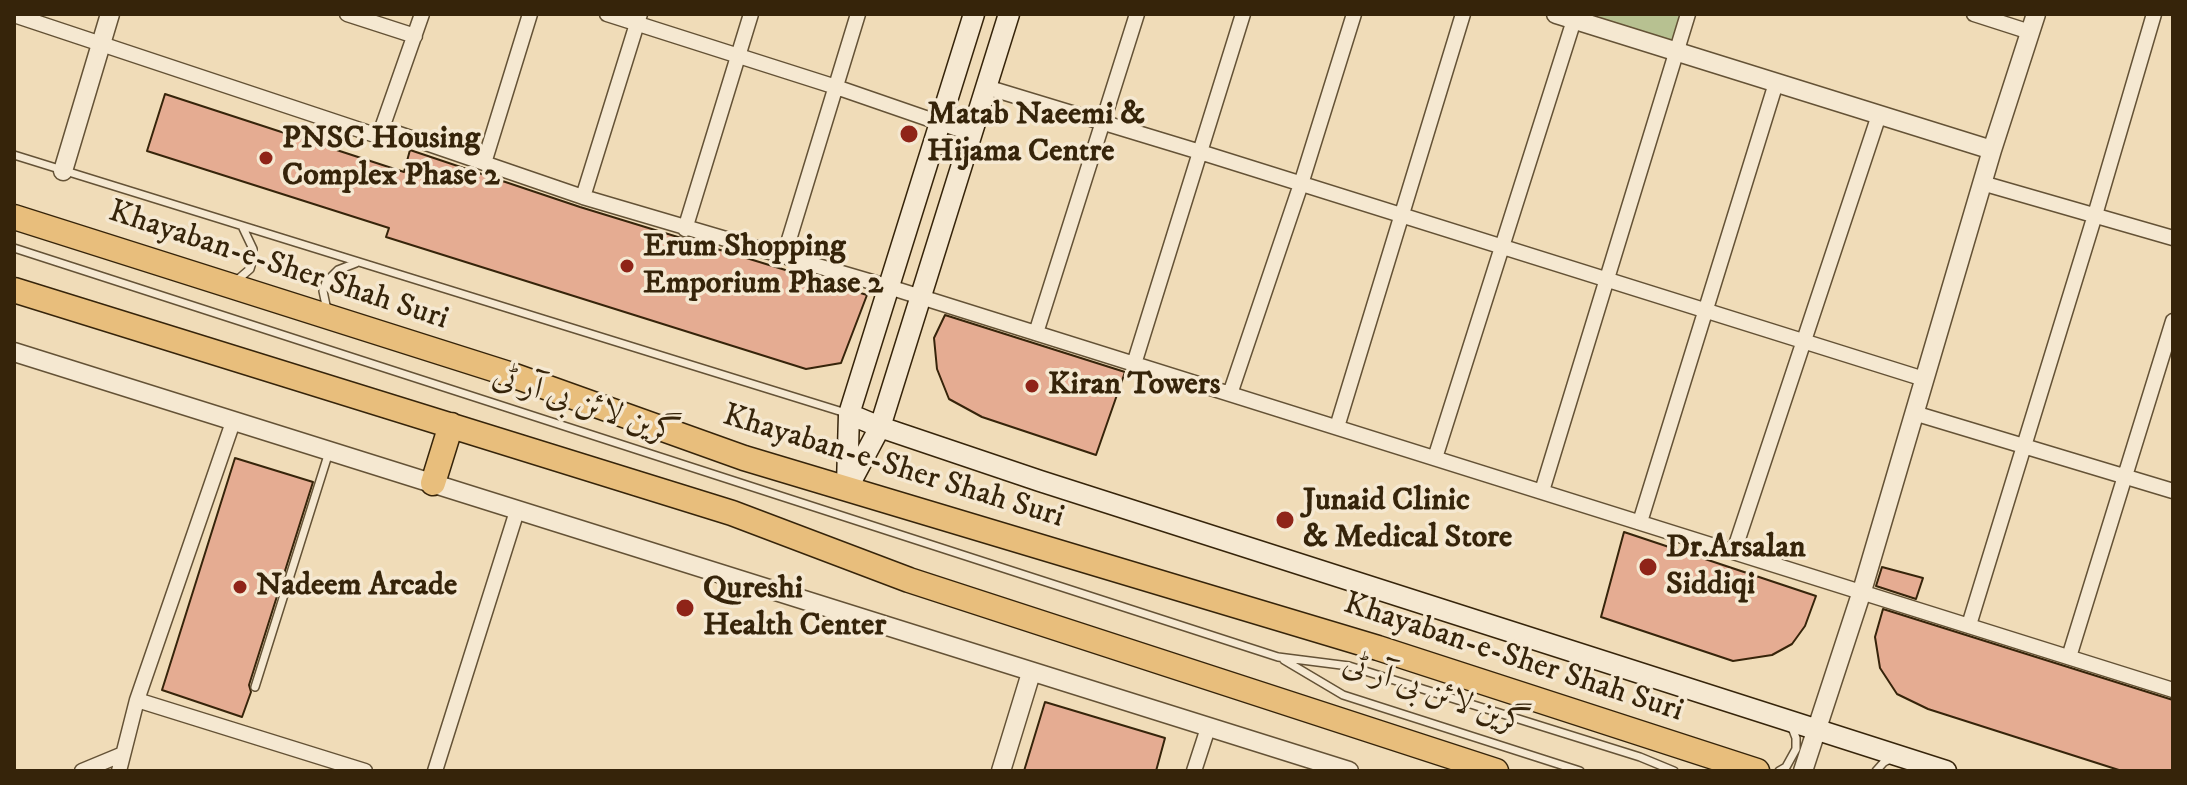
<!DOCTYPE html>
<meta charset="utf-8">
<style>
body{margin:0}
#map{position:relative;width:2187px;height:785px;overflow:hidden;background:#f0dcb8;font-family:"IM FELL DW Pica",serif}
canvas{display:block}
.frame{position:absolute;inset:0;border:16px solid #36240a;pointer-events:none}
</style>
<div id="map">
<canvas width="2187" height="785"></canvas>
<div class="frame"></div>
</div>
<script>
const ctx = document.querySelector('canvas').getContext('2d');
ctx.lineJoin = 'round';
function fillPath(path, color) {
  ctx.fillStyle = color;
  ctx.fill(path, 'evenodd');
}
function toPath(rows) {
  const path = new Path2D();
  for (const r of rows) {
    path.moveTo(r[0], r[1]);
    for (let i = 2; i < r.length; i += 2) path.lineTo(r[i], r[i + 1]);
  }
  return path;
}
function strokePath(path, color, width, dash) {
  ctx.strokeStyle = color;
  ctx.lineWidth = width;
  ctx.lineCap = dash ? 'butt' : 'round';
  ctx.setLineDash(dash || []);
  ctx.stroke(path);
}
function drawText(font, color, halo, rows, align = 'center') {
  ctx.font = font + ' "IM FELL DW Pica",Amiri,serif';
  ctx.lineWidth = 7;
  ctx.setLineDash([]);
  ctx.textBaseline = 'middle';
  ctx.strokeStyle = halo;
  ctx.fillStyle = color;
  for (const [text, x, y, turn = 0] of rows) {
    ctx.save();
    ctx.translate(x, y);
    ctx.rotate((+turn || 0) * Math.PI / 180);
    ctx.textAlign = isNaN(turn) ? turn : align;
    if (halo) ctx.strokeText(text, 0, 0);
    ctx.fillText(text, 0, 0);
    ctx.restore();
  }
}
const green = toPath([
 [1600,14,1681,14,1672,47,1598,23]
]);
const building = toPath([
 [165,94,404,172,410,150,580,207,867,295,841,363,806,369,386,237,389,228,147,151,165,94],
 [945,315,1125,372,1096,455,982,417,949,399,937,369,934,338,945,315],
 [235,458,313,482,249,685,251,692,242,717,162,690,235,458],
 [1624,532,1816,596,1805,626,1792,644,1772,655,1733,661,1601,617,1624,532],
 [1882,567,1923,578,1916,599,1876,586,1882,567],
 [1883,609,2173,700,2173,771,2122,771,1928,709,1897,694,1880,668,1875,637,1883,609],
 [1045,702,1165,738,1156,771,1024,771,1045,702]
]);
const service = toPath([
 [14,155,849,414],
 [14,248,1278,657,1349,666,1640,757,1674,771],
 [235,282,250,269,253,259,253,249,243,228],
 [327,310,323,291,326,282,338,270,356,263],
 [1284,660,1343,695,1580,771],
 [255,687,329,452],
 [1779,771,1786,767,1796,749,1796,738,1791,725],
 [1876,771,1884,762,1892,758]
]);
const minor = toPath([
 [347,14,415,36],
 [607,14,836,87,972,134],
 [1974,14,2030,32],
 [14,15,381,137,382,128,422,14],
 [986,87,1200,152,1924,379],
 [382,128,583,197,889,287,2173,690],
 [484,163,530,14],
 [1982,183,2173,238],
 [583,197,640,14],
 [685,229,751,14],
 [784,256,858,14],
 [1036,333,1137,14],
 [1134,364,1243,14],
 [1230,394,1301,184,1354,14],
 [1914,413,2173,491],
 [1337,427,1463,14],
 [1435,458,1574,20],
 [1542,491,1688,14],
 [1640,522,1776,83],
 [1734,551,1879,115],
 [1969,625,2095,215,2154,14],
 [2069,657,2173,321],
 [137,700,365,771],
 [82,771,123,754],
 [119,771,137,700,233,422],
 [435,771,517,511],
 [1194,771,1208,728]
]);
const tertiary = toPath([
 [1556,14,1992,150],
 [63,171,110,14],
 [14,352,1349,771],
 [1001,771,1031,673],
 [1803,771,1862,591,1992,150,2036,14]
]);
const secondary = toPath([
 [849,414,880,427,1040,481,1946,771],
 [847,485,849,414,974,14],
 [847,489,880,427,1009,14]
]);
const primary = toPath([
 [14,217,512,375,744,458,1378,648,1757,771],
 [14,290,732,513,909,580,1496,771],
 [433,483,451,425]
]);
const markers = [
 [909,134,10,"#8f2418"],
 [266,158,8,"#8f2418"],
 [627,266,8,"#8f2418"],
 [1032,386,8,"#8f2418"],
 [1285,520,10,"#8f2418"],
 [1648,567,10,"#8f2418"],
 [240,587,8,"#8f2418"],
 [685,608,10,"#8f2418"]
];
const poiNames = [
 ["Matab Naeemi &",927,116],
 ["Hijama Centre",927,153],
 ["PNSC Housing",282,140],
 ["Complex Phase 2",282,177],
 ["Erum Shopping",643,248],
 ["Emporium Phase 2",643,285],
 ["Kiran Towers",1048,386],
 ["Junaid Clinic",1303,502],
 ["& Medical Store",1303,539],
 ["Dr.Arsalan",1666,549],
 ["Siddiqi",1666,586],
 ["Nadeem Arcade",256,587],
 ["Qureshi",703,590],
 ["Health Center",703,627]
];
const streetNames = [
 ["Khayaban-e-Sher Shah Suri",278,267,18],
 ["گرین لائن بی آر ٹی",585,407,18],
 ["Khayaban-e-Sher Shah Suri",893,468,17],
 ["Khayaban-e-Sher Shah Suri",1513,659,18],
 ["گرین لائن بی آر ٹی",1435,696,19]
];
fillPath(green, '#b7c191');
fillPath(building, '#e5ac92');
strokePath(building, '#36240a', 2);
strokePath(service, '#645236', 10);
strokePath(minor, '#645236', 17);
strokePath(tertiary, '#645236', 21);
strokePath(secondary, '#36240a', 23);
strokePath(primary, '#36240a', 27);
strokePath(service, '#f5e8d1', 7);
strokePath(minor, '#f5e8d1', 14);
strokePath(tertiary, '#f5e8d1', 18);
strokePath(secondary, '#f5e8d1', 20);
strokePath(primary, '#e8be7c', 24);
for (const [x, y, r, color] of markers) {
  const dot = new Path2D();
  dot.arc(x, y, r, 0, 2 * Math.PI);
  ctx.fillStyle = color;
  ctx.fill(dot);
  strokePath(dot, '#f5e8d1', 3);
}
drawText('bold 32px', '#36240a', '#f5e8d1', poiNames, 'left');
drawText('32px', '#36240a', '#f5e8d1', streetNames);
</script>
